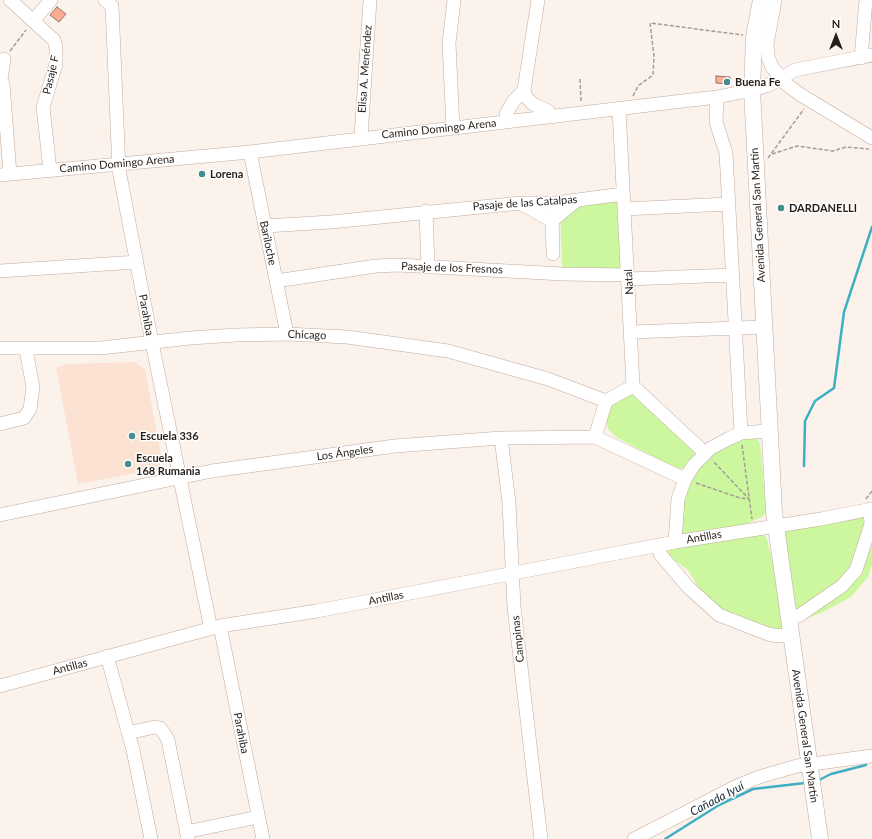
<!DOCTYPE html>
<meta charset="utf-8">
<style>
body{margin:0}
#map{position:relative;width:872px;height:839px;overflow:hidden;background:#fcf2ec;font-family:Lato,sans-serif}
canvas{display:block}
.north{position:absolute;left:816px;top:16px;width:40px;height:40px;-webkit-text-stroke:3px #fff;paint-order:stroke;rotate:0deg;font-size:11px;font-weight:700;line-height:16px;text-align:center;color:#251d17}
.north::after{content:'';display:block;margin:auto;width:14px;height:18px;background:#251d17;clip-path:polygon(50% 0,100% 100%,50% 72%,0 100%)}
</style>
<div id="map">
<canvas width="872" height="839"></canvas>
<div class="north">N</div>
</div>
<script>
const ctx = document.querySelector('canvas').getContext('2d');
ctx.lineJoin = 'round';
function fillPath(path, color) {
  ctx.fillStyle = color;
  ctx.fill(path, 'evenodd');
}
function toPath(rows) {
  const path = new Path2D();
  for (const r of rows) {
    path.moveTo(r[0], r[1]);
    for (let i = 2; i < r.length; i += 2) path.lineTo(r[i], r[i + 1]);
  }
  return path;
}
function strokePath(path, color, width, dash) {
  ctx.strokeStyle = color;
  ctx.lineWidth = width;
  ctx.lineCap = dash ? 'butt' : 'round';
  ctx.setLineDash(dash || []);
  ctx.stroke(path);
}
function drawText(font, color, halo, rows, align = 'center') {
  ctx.font = font + ' Lato,sans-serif';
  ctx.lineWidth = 3;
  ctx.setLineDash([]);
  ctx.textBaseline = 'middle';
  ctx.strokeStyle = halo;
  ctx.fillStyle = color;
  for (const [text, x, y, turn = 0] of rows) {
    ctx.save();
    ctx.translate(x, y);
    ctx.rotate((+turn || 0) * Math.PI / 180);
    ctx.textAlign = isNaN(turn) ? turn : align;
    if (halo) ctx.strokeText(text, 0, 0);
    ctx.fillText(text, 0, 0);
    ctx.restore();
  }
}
const built = toPath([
 [135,362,145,369,162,460,157,469,78,484,56,367,68,364]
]);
const green = toPath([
 [618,200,621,270,562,268,560,207],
 [627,395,637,395,695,448,694,457,686,468,676,469,616,437,608,429,606,421,608,413,614,402],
 [757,438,760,444,762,461,766,511,764,516,746,524,684,535,681,533,680,516,690,479,703,461,737,439],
 [872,513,872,565,868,577,851,597,821,613,795,623,783,537,786,531],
 [763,534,767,539,773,563,783,629,781,631,718,612,703,595,688,570,664,553,667,547]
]);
const stream = toPath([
 [804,466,805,421,815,401,834,388,844,312,872,227],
 [819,780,831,774,866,765],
 [665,839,719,805,753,789,805,783]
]);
const building = toPath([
 [57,7,66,14,59,22,50,15,57,7],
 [716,76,730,77,730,84,716,83,716,76]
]);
const path = toPath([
 [10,51,26,30],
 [580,79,581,102],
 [633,96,638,86,653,75,654,56,650,23,743,35],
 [772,154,797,146,833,151,846,147,869,149],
 [768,158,804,109],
 [742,445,752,519],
 [696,483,740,498,749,499,713,461],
 [866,499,872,491]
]);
const minor = toPath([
 [10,0,54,40,56,47,56,64,43,107,50,170],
 [105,0,112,6,119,170,152,343,211,629],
 [775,0,767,44,768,57,772,67,786,84,801,95,872,138],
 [33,21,51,0],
 [861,58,866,0],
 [0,80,3,84,10,174],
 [1,80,4,59],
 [524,90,526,97,533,104,548,111,552,117],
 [717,97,716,122,726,153,741,433],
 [506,122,506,114,513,102,524,90,538,0],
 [453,128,449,43,454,0],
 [361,137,370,0],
 [250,152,287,334],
 [0,175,250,152,717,97,752,90,769,85,795,70,872,55],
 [522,204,552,221,576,201],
 [624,209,728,204],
 [426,211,428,266],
 [552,212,553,254],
 [265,226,331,222,521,203,555,203,623,194],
 [0,271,137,262],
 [628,279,733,275],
 [276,281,376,266,398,265,563,274,628,275],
 [632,332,764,327],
 [0,348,101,348,190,338,236,335,287,334,347,337,448,351,548,379,606,401],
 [633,386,705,453],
 [0,424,24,418,30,409,33,387,26,350],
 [595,437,606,401,633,386,619,109],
 [501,438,509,503,514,607,541,839],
 [0,515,212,471,395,446,501,438,595,437,685,479],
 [675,542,678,499,685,479,693,466,711,448,730,438,741,433,768,431],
 [659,545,660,554,688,587,719,615,768,634,779,636,790,634],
 [788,619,800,615,826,597,842,586,856,570,871,524,870,509],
 [220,626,263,839],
 [107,656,133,750,151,839],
 [0,686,220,626,317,611,675,542,821,519,872,509],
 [128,733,155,727,160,728,164,733,168,740,188,839],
 [186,832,258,817],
 [634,839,737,786,759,777,797,766,872,756]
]);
const major = toPath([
 [761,0,754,37,752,90,774,512,820,839]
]);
const markers = [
 [727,82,4,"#448c8f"],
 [202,174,4,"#448c8f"],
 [781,208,4,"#448c8f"],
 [132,436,4,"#448c8f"],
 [128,464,4,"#448c8f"]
];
const streetNames = [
 ["Elisa A. Menéndez",365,69,-86],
 ["Pasaje F",51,75,-77],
 ["Camino Domingo Arena",439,129,-6],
 ["Camino Domingo Arena",117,164,-5],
 ["Pasaje de las Catalpas",525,203,-4],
 ["Avenida General San Martín",758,215,-93],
 ["Bariloche",268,243,78],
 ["Pasaje de los Fresnos",452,268,2],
 ["Natal",629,282,-93],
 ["Parahiba",146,315,80],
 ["Chicago",307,335,2],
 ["Los Ángeles",345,453,-8],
 ["Antillas",704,537,-10],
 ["Antillas",386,598,-11],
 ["Campinas",518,639,-96],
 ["Antillas",70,667,-15],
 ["Parahiba",241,733,79],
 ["Avenida General San Martín",805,736,82]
];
const poiNames = [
 ["Buena Fe",735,82],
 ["Lorena",210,174],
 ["DARDANELLI",789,208],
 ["Escuela 336",140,436],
 ["Escuela",136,458],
 ["168 Rumania",136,471]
];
const waterNames = [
 ["Cañada Iyuí",717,799,-28]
];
fillPath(built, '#fbe2d2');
fillPath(green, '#ccf79f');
strokePath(stream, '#3fb0c3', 2.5);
fillPath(building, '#fcac8f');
strokePath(building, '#8e766e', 1);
strokePath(minor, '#c1aa9c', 14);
strokePath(major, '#c1aa9c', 17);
strokePath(path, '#a59c96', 1.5, [4, 2]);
strokePath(minor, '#fff', 13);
strokePath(major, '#fff', 16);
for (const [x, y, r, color] of markers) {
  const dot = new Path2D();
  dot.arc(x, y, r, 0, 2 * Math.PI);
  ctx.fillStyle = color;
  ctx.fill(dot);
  strokePath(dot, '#fff', 1.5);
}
drawText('11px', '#251d17', '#fff', streetNames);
drawText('bold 11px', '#251d17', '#fff', poiNames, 'left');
drawText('italic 12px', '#1a3237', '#fff', waterNames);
</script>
